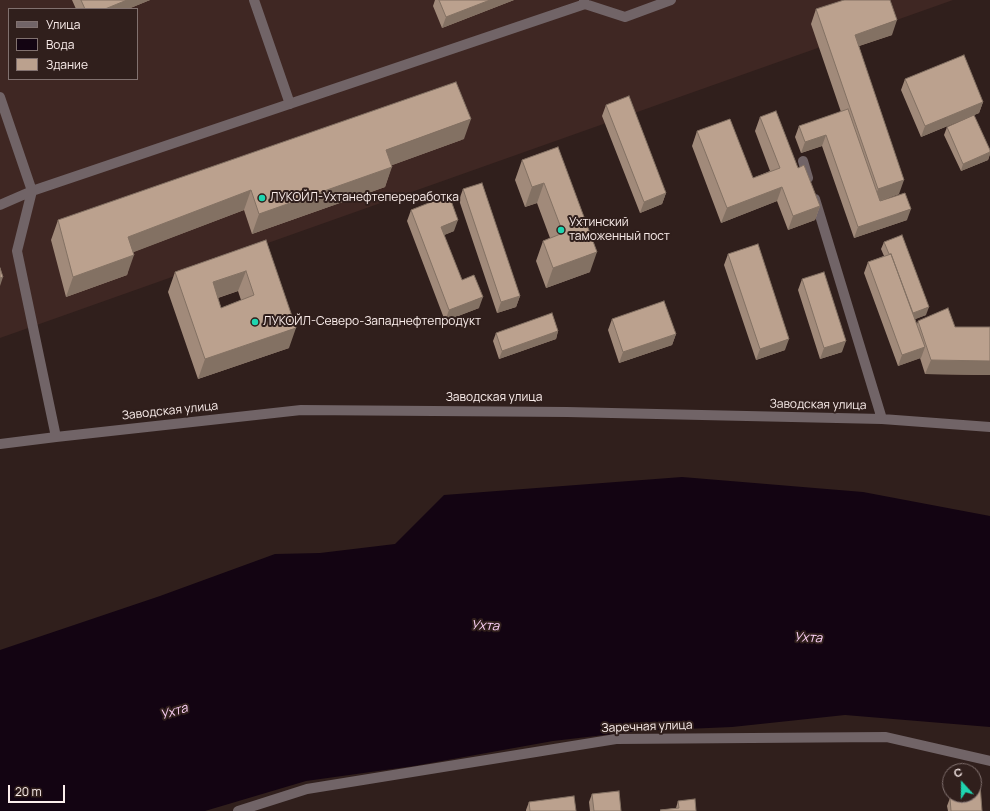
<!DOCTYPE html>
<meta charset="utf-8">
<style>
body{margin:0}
#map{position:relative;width:990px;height:811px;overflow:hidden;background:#301f1c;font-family:Manrope,sans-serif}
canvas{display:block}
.legend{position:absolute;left:8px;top:8px;width:130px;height:72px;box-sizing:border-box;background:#301f1c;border:1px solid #81716f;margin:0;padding:5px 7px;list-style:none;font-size:12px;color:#faedeb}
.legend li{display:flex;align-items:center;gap:8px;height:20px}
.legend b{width:20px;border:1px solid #81716f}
.north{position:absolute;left:942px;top:763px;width:40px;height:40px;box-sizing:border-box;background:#301f1c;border:1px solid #81716f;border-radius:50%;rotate:339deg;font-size:11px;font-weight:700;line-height:16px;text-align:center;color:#faedeb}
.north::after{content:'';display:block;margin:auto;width:14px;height:18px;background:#1fd5b0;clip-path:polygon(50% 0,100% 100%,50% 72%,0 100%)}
.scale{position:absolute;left:8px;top:785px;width:57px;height:18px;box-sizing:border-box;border:2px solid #faedeb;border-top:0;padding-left:5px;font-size:12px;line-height:14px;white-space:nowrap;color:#faedeb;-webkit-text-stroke:3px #301f1c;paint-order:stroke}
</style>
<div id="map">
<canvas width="990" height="811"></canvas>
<ul class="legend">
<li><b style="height:5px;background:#716467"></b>Улица</li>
<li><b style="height:11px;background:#130412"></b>Вода</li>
<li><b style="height:11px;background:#bba18e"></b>Здание</li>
</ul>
<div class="north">С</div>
<div class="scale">20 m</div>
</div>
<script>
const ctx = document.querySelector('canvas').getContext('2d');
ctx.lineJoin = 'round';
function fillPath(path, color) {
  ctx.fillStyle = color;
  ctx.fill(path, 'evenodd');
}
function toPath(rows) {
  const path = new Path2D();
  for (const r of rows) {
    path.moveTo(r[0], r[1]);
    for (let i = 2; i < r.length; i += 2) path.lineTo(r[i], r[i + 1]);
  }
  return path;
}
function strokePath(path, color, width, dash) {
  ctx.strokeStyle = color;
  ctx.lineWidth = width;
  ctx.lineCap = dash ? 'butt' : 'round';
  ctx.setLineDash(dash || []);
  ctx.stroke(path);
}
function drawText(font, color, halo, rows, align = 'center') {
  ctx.font = font + ' Manrope,sans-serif';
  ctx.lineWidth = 4;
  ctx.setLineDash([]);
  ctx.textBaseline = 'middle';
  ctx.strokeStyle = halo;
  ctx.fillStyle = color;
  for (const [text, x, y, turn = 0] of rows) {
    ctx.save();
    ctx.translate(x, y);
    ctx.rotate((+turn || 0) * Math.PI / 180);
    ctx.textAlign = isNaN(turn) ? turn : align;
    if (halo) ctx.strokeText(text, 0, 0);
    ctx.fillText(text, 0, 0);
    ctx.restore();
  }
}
const built = toPath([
 [0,0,953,0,0,338],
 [9,9,137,9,137,79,9,79]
]);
const water = toPath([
 [682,477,863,492,990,516,990,727,845,715,732,727,638,731,553,741,414,766,306,781,205,811,0,811,0,650,160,596,275,554,320,553,395,544,444,495]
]);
const minor = toPath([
 [254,0,290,104],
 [584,0,585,4,625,17,671,0],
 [0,97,32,191,17,251,56,437],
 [803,161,808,178],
 [815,199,882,419],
 [0,205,32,191,585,4],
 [0,444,56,437,301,410,567,412,882,419,990,427],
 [238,811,307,789,616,739,886,737,990,761]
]);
const wall = toPath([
 [72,0,150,0,128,9,76,9],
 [435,0,514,0,442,28,433,6],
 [816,9,892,35,859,46,899,194,880,201,907,220,854,238,822,146,801,153,795,137,799,126,841,112,811,24],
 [905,79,983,102,979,113,921,137,901,90],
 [606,105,666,193,662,204,640,213,602,116],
 [760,117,798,168,820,206,815,220,788,230,777,201,721,223,692,146,697,131,753,178,770,171,755,131],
 [947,127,990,150,990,154,988,160,961,171,944,135],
 [464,139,392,165,385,187,252,234,244,210,133,252,127,275,66,297,51,240,58,220],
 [558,147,590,272,546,288,536,261,543,241,550,238,537,203,525,207,515,180,522,160],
 [463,189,520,296,516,307,497,313,459,200],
 [411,210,454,231,444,235,462,280,479,308,445,321,407,221],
 [266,240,289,348,198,379,168,292,175,272],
 [238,291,241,300,221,308,218,298],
 [884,242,926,315,915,319,917,324,918,321,955,327,990,327,990,375,925,374,920,358,898,366,864,273,868,262,884,256,881,249],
 [728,254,785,350,756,360,724,265],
 [802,279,842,352,820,359,798,290],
 [612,319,676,334,672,345,619,363,608,330],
 [558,331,556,339,499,359,493,341,496,333],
 [592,794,621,811,590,811,589,802],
 [967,795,974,795,982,811,948,811,947,806,950,798,967,798],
 [678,801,696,811,660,811,660,810,676,808],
 [529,802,576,811,526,811,526,810]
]);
const shadedWall = toPath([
 [127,0,150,0,128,9,105,9],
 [490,0,514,0,442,28,446,17],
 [897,20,892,35,850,49,855,35],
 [983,102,979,113,921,137,925,126],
 [471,119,464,139,379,170,386,150],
 [826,135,822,146,801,153,805,142],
 [990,152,990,154,988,160,961,171,963,164],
 [392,167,385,187,252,234,259,214],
 [904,180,899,194,873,203,878,189],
 [544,183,537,203,525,207,532,187],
 [782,187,777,201,721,223,727,208],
 [251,190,244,210,121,257,128,237],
 [666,193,662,204,640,213,644,202],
 [820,206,815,220,788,230,793,216],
 [911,209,907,220,854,238,858,227],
 [458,220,454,231,437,238,441,227],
 [597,252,590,272,546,288,553,268],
 [134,255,127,275,66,297,73,277],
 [246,271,238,291,205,302,213,282],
 [3,277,0,286,0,278],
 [520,296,516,307,497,313,501,302],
 [483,297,479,308,445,321,449,310],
 [929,307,926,315,908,322,911,314],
 [296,328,289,348,198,379,205,359],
 [558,331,556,339,499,359,502,351],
 [676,334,672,345,619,363,623,352],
 [789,339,785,350,756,360,760,349],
 [846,341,842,352,820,359,824,348],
 [925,347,921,358,898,366,902,355],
 [931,360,990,361,990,375,925,374]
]);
const building = toPath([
 [81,0,127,0,105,9,85,9,81,0],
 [439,0,490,0,446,17,439,0],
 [844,0,890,0,897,20,855,35,904,180,878,189,816,9,844,0],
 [964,55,983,102,925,126,905,79,964,55],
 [456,82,471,119,386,150,392,167,259,214,251,190,128,237,134,255,73,277,58,220,456,82],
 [629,96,666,193,644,202,606,105,629,96],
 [848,109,880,201,905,193,911,209,858,227,826,135,805,142,799,126,848,109],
 [776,111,798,168,804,165,820,206,793,216,782,187,727,208,697,131,730,119,753,178,780,168,760,117,776,111],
 [974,115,990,150,990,152,963,164,947,127,974,115],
 [558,147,597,252,553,268,543,241,563,233,544,183,532,187,522,160,558,147],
 [482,183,520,296,501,302,463,189,482,183],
 [449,195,458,220,441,227,462,280,474,275,483,297,449,310,411,210,449,195],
 [902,235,929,307,913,313,891,254,889,254,884,242,902,235],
 [266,240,296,328,205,359,175,272,266,240],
 [246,271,254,295,221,308,213,282,246,271],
 [758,244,789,339,760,349,728,254,758,244],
 [891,254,925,347,902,355,868,262,891,254],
 [0,268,3,277,0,278,0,268],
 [824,272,846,341,824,348,802,279,824,272],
 [664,301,676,334,623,352,612,319,664,301],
 [948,308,955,327,990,327,990,361,931,360,918,321,948,308],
 [552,313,558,331,502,351,496,333,552,313],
 [974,784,980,784,982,811,951,811,950,798,970,797,970,795,974,795,974,784],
 [619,791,621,811,594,811,592,794,619,791],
 [574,796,576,811,530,811,529,802,574,796],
 [695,799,696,811,661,811,660,810,679,808,678,801,695,799]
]);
const markers = [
 [262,198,4,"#1fd5b0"],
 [561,230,4,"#1fd5b0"],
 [255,322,4,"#1fd5b0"]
];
const poiNames = [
 ["ЛУКОЙЛ-Ухтанефтепереработка",270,198],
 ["Ухтинский",569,223],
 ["таможенный пост",569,237],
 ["ЛУКОЙЛ-Северо-Западнефтепродукт",263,322]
];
const streetNames = [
 ["Заводская улица",494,398],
 ["Заводская улица",818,405,1],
 ["Заводская улица",170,411,-6],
 ["Заречная улица",647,727,-2]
];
const waterNames = [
 ["Ухта",485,626,2],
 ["Ухта",808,638,2],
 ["Ухта",174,712,-17]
];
fillPath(built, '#3f2723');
fillPath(water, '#130412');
strokePath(minor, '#716467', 10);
fillPath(wall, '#a18a7a');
fillPath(shadedWall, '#837163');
fillPath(building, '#bba18e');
strokePath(building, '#837163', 1);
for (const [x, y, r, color] of markers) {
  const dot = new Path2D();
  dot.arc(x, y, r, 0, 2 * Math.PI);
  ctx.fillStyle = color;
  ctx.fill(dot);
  strokePath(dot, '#301f1c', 1.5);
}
drawText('12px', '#faedeb', '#301f1c', poiNames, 'left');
drawText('12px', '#faedeb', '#301f1c', streetNames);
drawText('italic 13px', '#fdd1f7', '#301f1c', waterNames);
</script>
